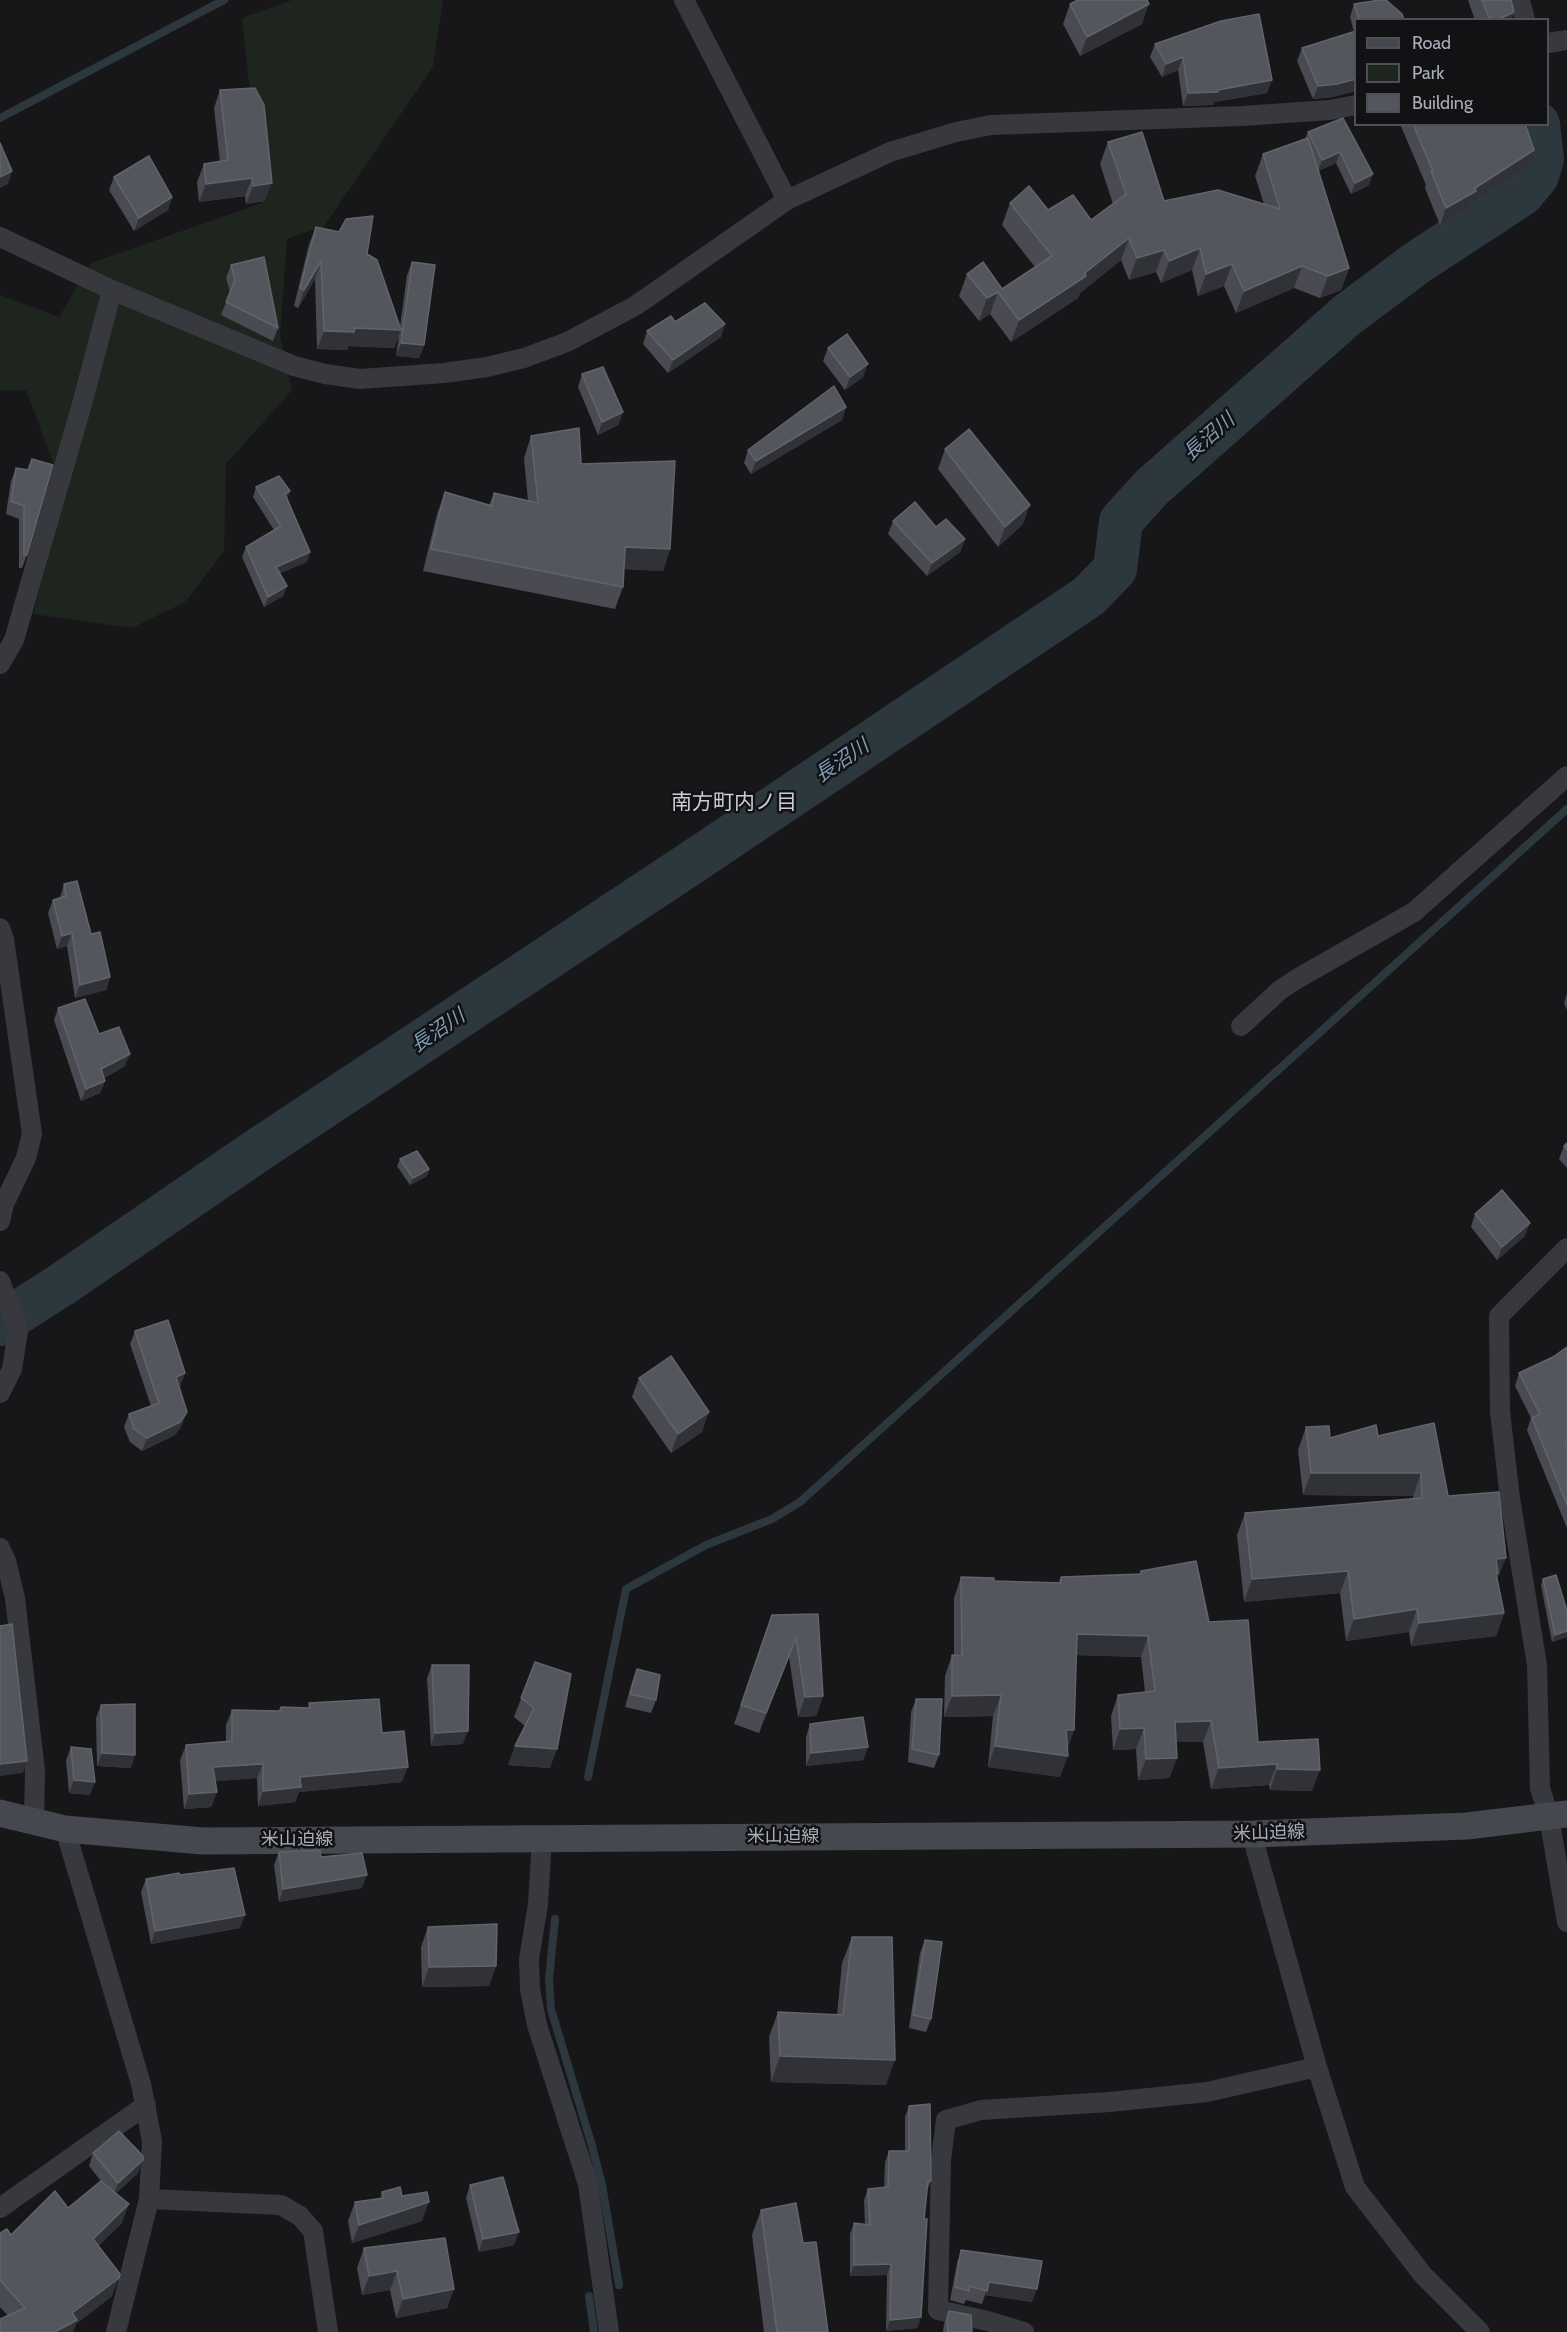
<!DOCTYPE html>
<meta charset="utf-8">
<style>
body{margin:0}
#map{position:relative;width:1567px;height:2332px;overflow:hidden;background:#17171a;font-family:Cabin,sans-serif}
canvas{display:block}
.legend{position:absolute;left:1354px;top:18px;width:195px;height:108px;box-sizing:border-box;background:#121215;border:2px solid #4e5057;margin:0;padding:8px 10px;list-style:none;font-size:18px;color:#a9aeba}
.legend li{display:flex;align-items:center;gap:12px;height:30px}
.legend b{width:30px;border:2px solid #4e5057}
</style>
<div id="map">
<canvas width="1567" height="2332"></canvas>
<ul class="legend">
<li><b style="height:8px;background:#46484f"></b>Road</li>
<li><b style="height:16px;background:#1d251e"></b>Park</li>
<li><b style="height:16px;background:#54565d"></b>Building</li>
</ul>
</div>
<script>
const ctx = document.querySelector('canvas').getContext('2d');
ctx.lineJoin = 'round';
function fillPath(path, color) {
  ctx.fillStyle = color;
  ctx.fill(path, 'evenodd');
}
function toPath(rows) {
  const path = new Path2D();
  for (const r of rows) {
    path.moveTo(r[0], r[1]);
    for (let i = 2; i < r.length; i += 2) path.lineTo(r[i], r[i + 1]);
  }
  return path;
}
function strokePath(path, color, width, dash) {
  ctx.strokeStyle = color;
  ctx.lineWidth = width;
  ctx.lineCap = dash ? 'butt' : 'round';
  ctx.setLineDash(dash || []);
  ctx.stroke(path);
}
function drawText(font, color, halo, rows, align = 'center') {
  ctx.font = font + ' Cabin,"Noto Sans JP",sans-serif';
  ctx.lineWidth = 5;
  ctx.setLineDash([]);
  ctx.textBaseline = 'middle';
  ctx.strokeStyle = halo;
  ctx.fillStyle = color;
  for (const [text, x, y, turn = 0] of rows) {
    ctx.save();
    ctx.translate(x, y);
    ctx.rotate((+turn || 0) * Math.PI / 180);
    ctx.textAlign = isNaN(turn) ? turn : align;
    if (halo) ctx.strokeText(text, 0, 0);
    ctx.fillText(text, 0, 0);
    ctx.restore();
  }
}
const green = toPath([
 [292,0,443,0,433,67,324,226,287,239,280,336,292,390,226,464,224,551,185,602,132,628,33,614,65,495,26,390,0,390,0,295,59,317,91,263,262,203,242,18]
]);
const stream = toPath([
 [0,118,224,0],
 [0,1328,1,1323],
 [588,1777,626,1589,706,1545,772,1519,800,1502,1567,809],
 [555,1919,549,1979,551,2009,592,2146,602,2185,619,2285],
 [589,2296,594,2332]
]);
const river = toPath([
 [0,1324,61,1285,258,1150,691,863,1089,596,1115,569,1121,521,1152,487,1347,315,1418,262,1522,194,1537,176,1542,159,1538,124]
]);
const minor = toPath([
 [1520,0,1525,20],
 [1548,43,1567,40],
 [787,200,890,152,956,132,991,125,1242,116,1330,110,1356,105],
 [0,237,112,290,294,366,325,374,360,379,444,373,487,367,524,358,567,342,635,306,787,200,684,0],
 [0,664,14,640,82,404,112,290],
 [0,928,4,939,32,1134,26,1158,4,1204,0,1221],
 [1241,1026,1280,990,1295,980,1414,912,1567,776],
 [1567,1248,1499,1316,1500,1412,1510,1498,1537,1665,1540,1788,1549,1817,1567,1922],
 [0,1281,18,1331,12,1369,0,1393],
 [0,1548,6,1561,15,1598,35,1771,34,1822],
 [65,1829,141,2084,152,2141,149,2199,116,2332],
 [1254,1834,1256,1850,1317,2067,1355,2187,1423,2275,1480,2332],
 [542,1838,538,1904,529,1959,530,1989,537,2025,588,2184,609,2332],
 [149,2199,281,2205,300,2216,313,2231,328,2332],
 [0,2208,146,2105],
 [1024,2332,988,2321,938,2310,941,2160,946,2120,981,2110,1110,2102,1207,2092,1317,2067]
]);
const secondary = toPath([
 [0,1813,65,1829,203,1841,1254,1834,1467,1826,1567,1814]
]);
const wall = toPath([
 [1468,0,1511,0,1514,12,1511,20,1475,20],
 [1070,4,1142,24,1080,56,1063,24],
 [1354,4,1404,20,1356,20,1356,91,1332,97,1313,99,1297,61,1302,48,1354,32,1350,17],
 [1155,44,1272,80,1267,93,1214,102,1214,105,1183,106,1178,70,1162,77,1150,57],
 [220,90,265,201,246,204,245,196,199,202,197,182,204,164,220,162,214,108],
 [1343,118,1369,185,1351,194,1336,163,1318,171,1349,268,1341,290,1320,298,1294,288,1236,313,1224,286,1198,296,1192,270,1161,283,1156,272,1129,280,1121,260,1080,293,1078,298,1011,342,990,314,979,321,959,296,967,274,1002,289,1035,267,1002,225,1010,203,1048,210,1091,220,1113,204,1100,164,1108,142,1164,201,1264,204,1255,176,1263,154,1305,139,1308,132],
 [1400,124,1531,124,1528,133,1528,167,1471,203,1470,208,1440,225,1425,188,1426,185],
 [114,177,172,197,168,210,134,231,109,190],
 [316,227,367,254,400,327,407,275,412,262,424,345,419,358,396,356,399,336,394,348,349,346,347,350,317,349,315,279,298,308,294,306,309,244],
 [231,265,278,328,273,341,221,315,230,292,226,278],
 [675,322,721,337,668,373,643,344,647,331],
 [828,348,863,377,845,390,823,361],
 [582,374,623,412,618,425,598,435,578,387],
 [846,407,842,420,751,474,744,463,748,450],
 [531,436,581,464,670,549,663,571,624,569,623,587,615,609,423,571,437,514,445,492,489,505,494,493,528,501,524,458],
 [945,449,1023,524,998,547,938,469],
 [16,468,28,470,27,555,22,568,19,568,19,519,6,514,11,481],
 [256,487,290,491,287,499,307,562,280,573,287,586,283,596,264,607,242,557,246,547,274,530,253,497],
 [893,521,936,527,965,539,960,552,927,576,888,534],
 [64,884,91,934,110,977,106,990,75,998,67,946,57,949,48,913,53,900,60,898],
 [1567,994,1567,1010,1564,1003],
 [58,1008,99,1034,125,1066,104,1078,105,1081,100,1093,81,1101,54,1020],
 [1567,1143,1567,1168,1559,1159,1564,1146],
 [400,1159,429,1169,427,1176,410,1185,397,1166],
 [1475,1214,1525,1236,1497,1260,1471,1227],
 [135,1331,185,1373,180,1386,179,1386,182,1425,175,1435,142,1451,130,1442,124,1427,129,1414,151,1406,130,1344],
 [1567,1347,1567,1528,1527,1430,1531,1418,1515,1386,1519,1373,1553,1357],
 [639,1378,702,1432,671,1453,632,1397],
 [1306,1427,1330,1438,1378,1436,1448,1496,1497,1580,1504,1613,1496,1636,1411,1646,1409,1632,1346,1641,1340,1593,1244,1602,1237,1535,1245,1513,1413,1499,1413,1496,1303,1495,1298,1450],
 [1141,1571,1209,1622,1258,1742,1312,1791,1270,1790,1269,1785,1211,1789,1203,1742,1176,1742,1177,1758,1169,1778,1138,1780,1136,1749,1113,1750,1111,1716,1118,1695,1145,1692,1141,1657,1077,1655,1067,1749,1060,1777,988,1767,993,1716,944,1717,945,1676,952,1655,954,1655,954,1598,961,1577,994,1581,1058,1583,1061,1577,1139,1574],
 [1543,1579,1567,1611,1567,1637,1552,1642,1541,1585],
 [818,1614,823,1696,816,1716,798,1717,789,1657,759,1733,734,1724,772,1615],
 [535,1662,550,1768,508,1765,515,1746,525,1726,514,1717],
 [432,1665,463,1744,431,1746,427,1678],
 [637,1669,656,1700,651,1713,625,1707,632,1682],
 [916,1699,939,1755,934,1768,908,1762,911,1712],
 [309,1703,382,1733,402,1782,299,1792,295,1802,258,1806,257,1778,215,1781,217,1792,211,1807,184,1809,180,1760,186,1745,226,1741,226,1725,232,1710,279,1711,281,1707,308,1708],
 [101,1705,131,1768,97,1766,96,1718],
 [810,1724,868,1747,863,1760,806,1766,806,1737],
 [71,1747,90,1795,69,1793,66,1760],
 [279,1852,321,1857,362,1888,279,1902,274,1865],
 [180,1875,240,1928,151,1944,141,1892,146,1879],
 [428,1927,496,1966,489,1986,422,1987,421,1947],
 [852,1937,886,2085,771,2082,769,2037,778,2012,837,2015,842,1963],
 [925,1940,931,2019,926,2032,909,2028,920,1953],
 [909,2106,931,2181,927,2190,924,2219,921,2317,917,2328,886,2331,887,2275,850,2276,850,2234,854,2223,865,2225,864,2200,868,2189,884,2188,885,2162,889,2151,905,2151,905,2117],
 [93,2153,138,2173,116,2193,122,2223,98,2246,112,2296,76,2324,73,2332,0,2332,8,2316,0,2307,0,2233,11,2235,68,2208,101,2181,89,2166],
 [470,2185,514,2245,479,2252,466,2198],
 [382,2192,402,2196,422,2221,352,2243,348,2221,355,2202,380,2199],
 [761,2210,803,2243,828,2332,764,2332,752,2235],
 [364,2248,454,2289,447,2308,396,2318,390,2290,362,2295,357,2268],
 [961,2250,1032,2302,985,2295,982,2304,966,2300,964,2304,950,2300,957,2263],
 [949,2311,972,2332,943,2332,944,2324]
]);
const shadedWall = toPath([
 [1149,4,1142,24,1080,56,1087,37],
 [1514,12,1511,20,1497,20],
 [1183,57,1178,70,1162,77,1166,64],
 [1356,79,1356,91,1332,97,1313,99,1318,86],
 [1272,80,1267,93,1214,102,1214,105,1183,106,1188,93,1218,90],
 [1524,124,1531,124,1527,134],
 [1534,150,1528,167,1471,203,1470,208,1440,225,1446,208],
 [1340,152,1336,163,1318,171,1322,160],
 [12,171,8,184,0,188,0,177],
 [1373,174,1369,185,1351,194,1355,183],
 [252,178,245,196,199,202,206,184],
 [272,183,265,201,246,204,253,186],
 [172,197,168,210,134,231,139,218],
 [1129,238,1121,260,1080,293,1078,298,1011,342,1019,320,1085,273],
 [1200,248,1192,270,1161,283,1169,261],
 [1164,250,1156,272,1129,280,1137,258],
 [321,261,315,279,298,308,304,290],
 [1232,264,1224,286,1198,296,1206,274],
 [1302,266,1294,288,1236,313,1244,291],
 [1349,268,1341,290,1320,298,1328,276],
 [998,292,990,314,979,321,987,298],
 [725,324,721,337,668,373,673,360],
 [355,328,401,330,394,348,349,346,347,350,317,349,324,331],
 [401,343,424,345,419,358,396,356],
 [868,364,863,377,845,390,850,377],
 [846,407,842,420,751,474,756,461],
 [623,412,618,425,598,435,602,422],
 [290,491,287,500,285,494],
 [1030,505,1023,524,998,547,1005,527],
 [965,539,960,552,927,576,932,563],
 [625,547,670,549,663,571,617,569],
 [310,552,307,562,273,576,276,567],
 [287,586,283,596,264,607,268,597],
 [72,933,67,946,57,949,62,936],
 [110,977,106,990,75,998,80,985],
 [130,1054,125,1066,97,1081,101,1069],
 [105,1081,100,1093,81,1101,86,1089],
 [429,1169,427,1176,410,1185,413,1178],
 [1530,1223,1525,1236,1497,1260,1502,1247],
 [185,1373,180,1386,171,1390,176,1377],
 [187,1412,182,1425,175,1435,142,1451,147,1438],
 [709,1412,702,1432,671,1453,678,1434],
 [1311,1473,1421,1473,1413,1496,1303,1495],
 [1506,1558,1497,1580,1495,1580,1496,1559],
 [1348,1571,1340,1593,1244,1602,1252,1579],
 [1417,1609,1409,1632,1346,1641,1354,1619],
 [1504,1613,1496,1636,1411,1646,1419,1623],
 [1567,1631,1567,1637,1552,1642,1555,1635],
 [1077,1634,1148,1636,1141,1657,1070,1655],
 [796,1638,789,1657,759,1733,766,1713],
 [1001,1695,993,1716,944,1717,952,1696],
 [823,1696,816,1716,798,1717,805,1697],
 [1211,1721,1203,1742,1167,1742,1175,1722],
 [1144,1728,1136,1749,1113,1750,1120,1729],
 [1066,1730,1074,1730,1067,1751],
 [468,1731,463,1744,431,1746,435,1733],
 [515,1746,557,1749,550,1768,508,1765],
 [995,1746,1068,1756,1060,1777,988,1767],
 [868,1747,863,1760,806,1766,811,1753],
 [102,1753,135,1755,131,1768,97,1766],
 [1177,1758,1169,1778,1138,1780,1146,1759],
 [27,1761,23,1773,0,1776,0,1764],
 [263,1764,257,1778,207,1782,213,1767],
 [1277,1764,1269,1785,1211,1789,1219,1768],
 [408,1767,402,1782,299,1792,295,1802,258,1806,263,1791,300,1777],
 [1277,1769,1320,1770,1312,1791,1270,1790],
 [74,1780,95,1782,90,1795,69,1793],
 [217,1792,211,1807,184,1809,189,1794],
 [367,1875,362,1888,279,1902,283,1889],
 [245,1915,240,1928,151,1944,155,1931],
 [496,1966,489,1986,422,1987,429,1967],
 [780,2056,895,2060,886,2085,771,2082],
 [143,2160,138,2173,113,2196,118,2183],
 [429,2202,422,2221,352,2243,359,2225],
 [129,2204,122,2223,86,2258,93,2239],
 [519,2232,514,2245,479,2252,483,2239],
 [891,2264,887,2275,850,2276,854,2265],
 [397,2271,390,2290,362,2295,369,2276],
 [119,2278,112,2296,76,2324,73,2332,55,2332,72,2313],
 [989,2282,1037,2289,1032,2302,985,2295],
 [454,2289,447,2308,396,2318,403,2299],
 [921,2317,917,2328,886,2331,890,2320]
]);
const building = toPath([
 [1078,0,1147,0,1149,4,1087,37,1070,4,1078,0],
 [1380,0,1386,0,1402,14,1404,20,1359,20,1354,4,1380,0],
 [1482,0,1511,0,1514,12,1497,20,1490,20,1482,0],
 [1259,14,1272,80,1218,90,1218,92,1188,93,1183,57,1166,64,1155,44,1221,21,1259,14],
 [1356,31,1356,79,1337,84,1318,86,1302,48,1356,31],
 [255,88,264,105,272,183,253,186,252,178,206,184,204,164,228,160,220,90,255,88],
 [1343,118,1373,174,1355,183,1340,152,1322,160,1308,132,1343,118],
 [1413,124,1525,124,1534,150,1475,188,1476,191,1446,208,1431,171,1433,171,1413,124],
 [1142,132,1164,201,1218,190,1280,209,1263,154,1308,138,1349,268,1328,276,1302,266,1244,291,1232,264,1206,274,1200,248,1169,261,1164,250,1137,258,1129,238,1085,273,1086,276,1019,320,998,292,987,298,967,274,983,262,1002,289,1052,256,1010,203,1029,186,1048,210,1073,195,1091,220,1126,194,1108,142,1142,132],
 [0,143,12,171,0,177,0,143],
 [149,156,172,197,139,218,114,177,149,156],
 [373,216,367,254,377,260,401,330,355,328,354,332,324,331,321,261,304,290,300,288,316,227,339,232,346,219,373,216],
 [264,257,278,328,226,302,235,280,231,265,264,257],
 [412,262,435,265,424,345,401,343,412,262],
 [705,303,725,324,673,360,647,331,671,316,675,322,705,303],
 [847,334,868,364,850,377,828,348,847,334],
 [603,367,623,412,602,422,582,374,603,367],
 [834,386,846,407,756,461,748,450,834,386],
 [579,428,581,464,675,461,670,549,625,547,623,587,431,549,445,492,492,506,494,493,538,503,531,436,579,428],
 [969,429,1030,505,1005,527,945,449,969,429],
 [32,459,53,465,27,555,24,555,24,506,11,501,16,468,28,470,32,459],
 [279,476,290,491,285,494,310,552,276,567,287,586,268,597,246,547,281,526,256,487,279,476],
 [915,502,936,527,946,519,965,539,932,563,893,521,915,502],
 [77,881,91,934,100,932,110,977,80,985,72,933,62,936,53,900,66,896,64,884,77,881],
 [85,999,99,1034,119,1027,130,1054,101,1069,105,1081,86,1089,58,1008,85,999],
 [1567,1143,1567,1150,1564,1146,1567,1143],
 [417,1151,429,1169,413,1178,400,1159,417,1151],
 [1502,1190,1530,1223,1502,1247,1475,1214,1502,1190],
 [168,1320,185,1373,176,1377,187,1412,180,1422,147,1438,134,1429,129,1414,159,1403,135,1331,168,1320],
 [1567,1347,1567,1441,1565,1442,1567,1448,1567,1505,1532,1418,1540,1414,1519,1373,1553,1357,1567,1347],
 [671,1356,709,1412,678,1434,639,1378,671,1356],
 [1434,1423,1448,1496,1499,1492,1506,1558,1496,1559,1498,1573,1496,1574,1504,1613,1419,1623,1417,1609,1354,1619,1348,1571,1252,1579,1245,1513,1422,1498,1421,1473,1311,1473,1306,1427,1329,1426,1330,1438,1376,1425,1378,1436,1434,1423],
 [1196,1561,1209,1622,1248,1620,1258,1742,1318,1739,1320,1770,1277,1769,1277,1764,1219,1768,1211,1721,1175,1722,1177,1758,1146,1759,1144,1728,1120,1729,1118,1695,1155,1691,1148,1636,1077,1634,1074,1730,1066,1730,1068,1756,995,1746,1001,1695,952,1696,952,1655,962,1656,961,1577,994,1578,994,1581,1061,1583,1061,1577,1141,1574,1141,1571,1196,1561],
 [1556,1575,1567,1611,1567,1631,1555,1635,1543,1579,1556,1575],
 [818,1614,823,1696,805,1697,796,1638,766,1713,741,1705,772,1615,818,1614],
 [12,1624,27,1761,0,1764,0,1626,12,1624],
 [535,1662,571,1674,557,1749,515,1746,534,1708,521,1698,535,1662],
 [432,1665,469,1665,468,1731,435,1733,432,1665],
 [637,1669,660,1675,656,1700,630,1694,637,1669],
 [379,1699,382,1733,404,1731,408,1767,300,1777,301,1787,263,1791,263,1764,213,1767,217,1792,189,1794,186,1745,232,1741,232,1710,280,1711,281,1707,310,1708,309,1703,379,1699],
 [916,1699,942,1699,939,1755,912,1749,916,1699],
 [135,1704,135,1755,102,1753,101,1705,135,1704],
 [863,1717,868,1747,811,1753,810,1724,863,1717],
 [71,1747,91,1749,95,1782,74,1780,71,1747],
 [320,1850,321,1857,362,1853,367,1875,283,1889,279,1852,320,1850],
 [234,1868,245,1915,155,1931,146,1879,179,1873,180,1875,234,1868],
 [497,1924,496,1966,429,1967,428,1927,497,1924],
 [852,1937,892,1937,895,2060,780,2056,778,2012,843,2015,852,1937],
 [925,1940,942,1942,931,2019,913,2015,925,1940],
 [930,2104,931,2181,928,2181,924,2219,927,2219,921,2317,890,2320,891,2264,854,2265,854,2223,870,2225,868,2189,888,2187,889,2151,909,2151,909,2106,930,2104],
 [119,2131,143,2156,143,2160,118,2183,93,2153,119,2131],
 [503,2177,519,2232,483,2239,470,2185,503,2177],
 [101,2181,129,2204,93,2239,120,2274,119,2278,72,2313,77,2320,55,2332,0,2332,0,2319,25,2308,0,2280,0,2233,7,2229,11,2235,55,2191,68,2208,101,2181],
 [400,2187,402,2196,427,2192,429,2202,359,2225,355,2202,384,2198,382,2192,400,2187],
 [796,2203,803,2243,816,2242,828,2332,777,2332,761,2210,796,2203],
 [445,2238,454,2289,403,2299,397,2271,369,2276,364,2248,445,2238],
 [961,2250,1042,2261,1037,2289,989,2282,987,2291,969,2286,969,2291,955,2287,961,2250],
 [949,2311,971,2315,972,2332,948,2332,947,2320,949,2311]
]);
const streetNames = [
 ["米山迫線",1269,1833,-2],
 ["米山迫線",783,1837],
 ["米山迫線",297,1840]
];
const waterNames = [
 ["長沼川",1209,437,-41],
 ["長沼川",842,761,-34],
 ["長沼川",438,1031,-34]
];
const quarterNames = [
 ["南方町内ノ目",734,803]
];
fillPath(green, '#1d251e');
strokePath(stream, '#2d373e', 8);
strokePath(river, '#2d373e', 44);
strokePath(minor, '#38393f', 20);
strokePath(secondary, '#46484f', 27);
fillPath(wall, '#4a4b52');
fillPath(shadedWall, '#313237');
fillPath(building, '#54565d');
strokePath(building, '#62646c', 1.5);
drawText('18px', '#a9aeba', '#121215', streetNames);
drawText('italic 20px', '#7f9db6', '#121215', waterNames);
drawText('21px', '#cacdd6', '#121215', quarterNames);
</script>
